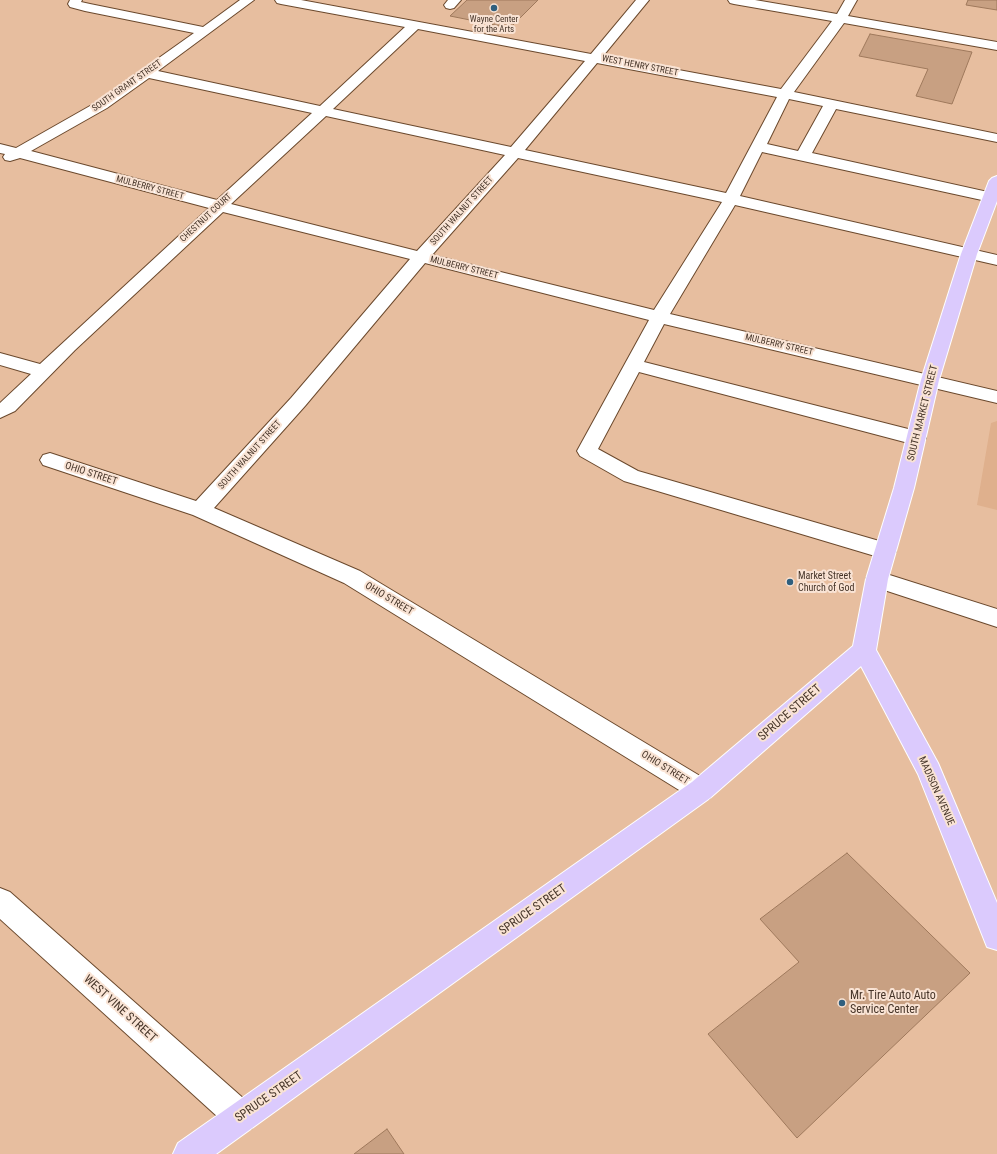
<!DOCTYPE html>
<style>
body{margin:0}
canvas{display:block;background:#e7be9f}
</style>
<canvas width="997" height="1154"></canvas>
<script>
const ctx = document.querySelector('canvas').getContext('2d');
ctx.lineJoin = 'round';
function fillPath(path, color) {
  ctx.fillStyle = color;
  ctx.fill(path, 'evenodd');
}
function toPath(rows) {
  const path = new Path2D();
  for (const r of rows) {
    path.moveTo(r[0], r[1]);
    for (let i = 2; i < r.length; i += 2) path.lineTo(r[i], r[i + 1]);
  }
  return path;
}
function strokePath(path, color, width, dash) {
  ctx.strokeStyle = color;
  ctx.lineWidth = width;
  ctx.lineCap = dash ? 'butt' : 'round';
  ctx.setLineDash(dash || []);
  ctx.stroke(path);
}
function drawText(font, color, halo, rows, align = 'center') {
  ctx.font = font + ' "Roboto Condensed",sans-serif';
  ctx.lineWidth = 4;
  ctx.setLineDash([]);
  ctx.textBaseline = 'middle';
  ctx.strokeStyle = halo;
  ctx.fillStyle = color;
  for (const [text, x, y, turn = 0] of rows) {
    ctx.save();
    ctx.translate(x, y);
    ctx.rotate((+turn || 0) * Math.PI / 180);
    ctx.textAlign = isNaN(turn) ? turn : align;
    if (halo) ctx.strokeText(text, 0, 0);
    ctx.fillText(text, 0, 0);
    ctx.restore();
  }
}
const built = toPath([
 [997,421,997,510,977,505,991,423]
]);
const building = toPath([
 [467,0,538,0,510,28,450,16,467,0],
 [968,0,997,0,997,10,966,5,968,0],
 [870,34,972,52,952,104,916,96,928,69,859,56,870,34],
 [847,853,970,973,797,1138,708,1034,799,962,760,919,847,853],
 [387,1129,404,1154,354,1154,387,1129]
]);
const minor = toPath([
 [70,0,82,0,81,2,90,4,203,27,240,0,254,0,158,71,320,106,405,27,281,4,277,3,275,0,301,0,591,54,636,0,649,0,603,56,781,89,832,21,734,4,730,3,728,0,755,0,837,14,845,0,857,0,848,16,997,42,997,50,844,23,794,92,997,134,997,142,836,109,812,153,997,194,997,200,991,202,762,152,740,196,997,255,997,265,735,205,670,314,997,391,997,403,664,324,644,362,916,431,923,433,926,438,923,443,916,445,639,372,598,449,638,471,893,545,896,551,893,557,885,559,624,481,580,456,577,451,649,320,425,263,305,406,214,508,360,571,710,782,714,790,710,798,701,801,692,798,344,583,193,515,43,465,40,460,43,455,50,453,196,501,291,398,410,259,223,212,75,350,15,411,0,418,0,403,31,374,0,365,0,353,40,364,209,208,20,158,10,161,5,160,3,157,5,154,0,153,0,144,16,148,97,102,194,33,85,11,70,7,68,4,70,0],
 [418,29,585,61,511,147,333,109,418,29],
 [597,63,777,97,726,193,525,150,597,63],
 [149,78,312,113,217,200,31,151,107,108,149,78],
 [789,99,823,106,798,151,767,144,789,99],
 [326,116,505,155,417,251,231,204,326,116],
 [518,158,722,202,654,310,432,255,518,158],
 [448,0,461,0,454,8,450,9,446,8,444,5,448,0],
 [877,571,997,609,997,627,869,585,866,579,869,573,877,571],
 [0,888,10,892,252,1106,257,1117,252,1128,241,1133,230,1128,0,919,0,888]
]);
const major = toPath([
 [997,176,997,201,977,254,939,380,914,488,888,579,876,650,938,763,997,903,997,950,987,947,918,774,861,666,710,798,216,1154,173,1154,178,1143,692,782,853,646,866,579,894,488,921,380,961,254,989,181,992,178,997,176]
]);
const markers = [
 [494,8,4,"#2f5f7e"],
 [790,582,4,"#2f5f7e"],
 [842,1003,4,"#2f5f7e"]
];
const farPoinames = [
 ["Wayne Center",494,20],
 ["for the Arts",494,30]
];
const farStreetnames = [
 ["WEST HENRY STREET",640,66,11],
 ["SOUTH GRANT STREET",127,86,-35],
 ["MULBERRY STREET",150,188,15],
 ["SOUTH WALNUT STREET",462,211,-48],
 ["CHESTNUT COURT",206,218,-43],
 ["MULBERRY STREET",464,268,14],
 ["MULBERRY STREET",779,345,13],
 ["SOUTH WALNUT STREET",250,455,-48]
];
const streetNames = [
 ["SOUTH MARKET STREET",923,413,-76],
 ["OHIO STREET",91,474,18],
 ["OHIO STREET",389,599,31],
 ["OHIO STREET",665,768,32],
 ["MADISON AVENUE",936,791,66]
];
const poiNames = [
 ["Market Street",798,576],
 ["Church of God",798,588]
];
const nearStreetnames = [
 ["SPRUCE STREET",790,713,-41],
 ["SPRUCE STREET",533,910,-35],
 ["WEST VINE STREET",120,1009,42],
 ["SPRUCE STREET",269,1097,-35]
];
const nearPoinames = [
 ["Mr. Tire Auto Auto",850,996],
 ["Service Center",850,1010]
];
fillPath(built, '#dfb08d');
fillPath(building, '#c8a082');
strokePath(building, '#9f795c', 1);
strokePath(minor, '#6b492d', 2);
strokePath(major, '#fff', 2);
fillPath(minor, '#fff');
fillPath(major, '#dbcafd');
for (const [x, y, r, color] of markers) {
  const dot = new Path2D();
  dot.arc(x, y, r, 0, 2 * Math.PI);
  ctx.fillStyle = color;
  ctx.fill(dot);
  strokePath(dot, '#f9e3d4', 1.5);
}
drawText('9px', '#453428', '#f9e3d4', farPoinames);
drawText('9px', '#453428', '#f9e3d4', farStreetnames);
drawText('10px', '#453428', '#f9e3d4', streetNames);
drawText('10px', '#453428', '#f9e3d4', poiNames, 'left');
drawText('12px', '#453428', '#f9e3d4', nearStreetnames);
drawText('12px', '#453428', '#f9e3d4', nearPoinames, 'left');
</script>
